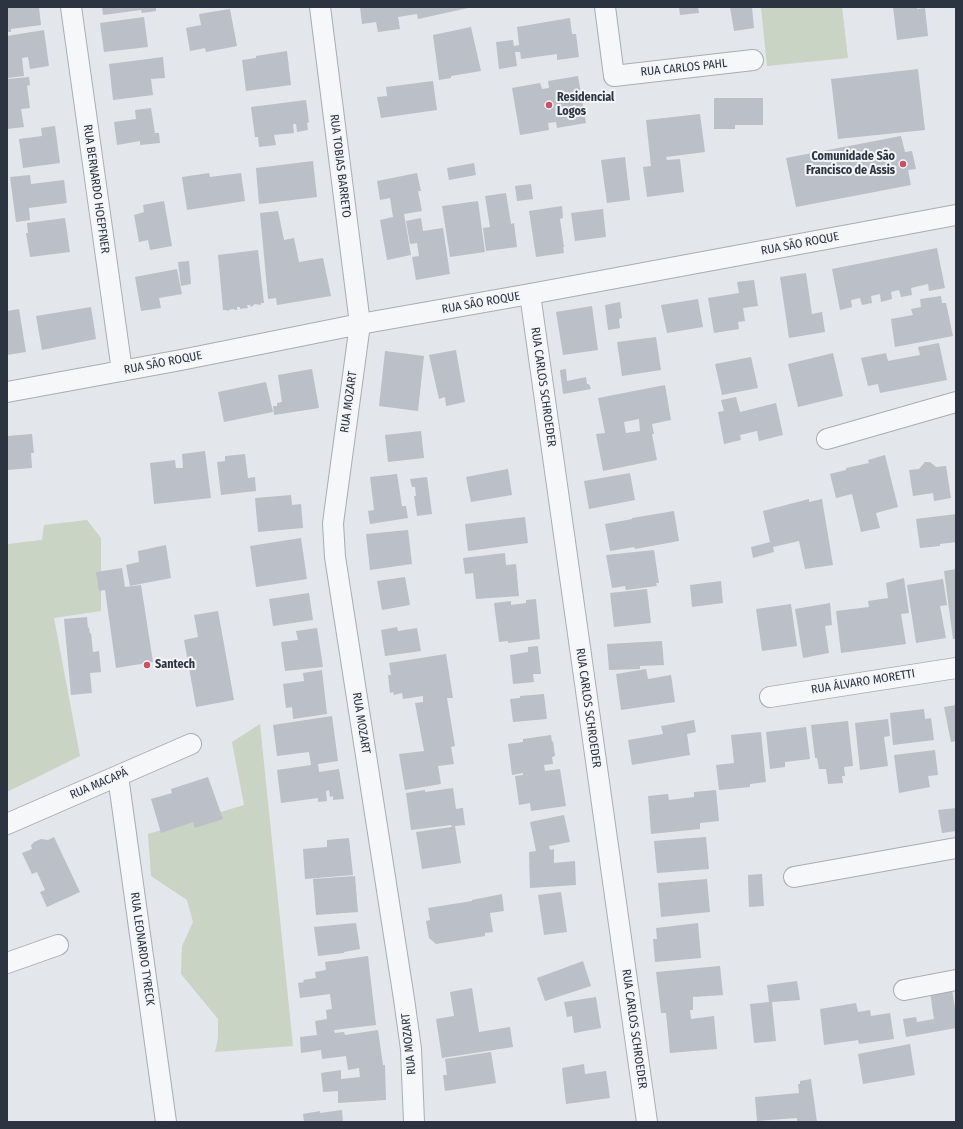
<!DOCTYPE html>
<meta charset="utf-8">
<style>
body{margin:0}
#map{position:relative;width:963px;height:1129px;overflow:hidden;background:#e3e6ea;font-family:"Fira Sans Condensed",sans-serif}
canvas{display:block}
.frame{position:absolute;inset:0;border:8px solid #2c3442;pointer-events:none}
</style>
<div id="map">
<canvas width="963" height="1129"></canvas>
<div class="frame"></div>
</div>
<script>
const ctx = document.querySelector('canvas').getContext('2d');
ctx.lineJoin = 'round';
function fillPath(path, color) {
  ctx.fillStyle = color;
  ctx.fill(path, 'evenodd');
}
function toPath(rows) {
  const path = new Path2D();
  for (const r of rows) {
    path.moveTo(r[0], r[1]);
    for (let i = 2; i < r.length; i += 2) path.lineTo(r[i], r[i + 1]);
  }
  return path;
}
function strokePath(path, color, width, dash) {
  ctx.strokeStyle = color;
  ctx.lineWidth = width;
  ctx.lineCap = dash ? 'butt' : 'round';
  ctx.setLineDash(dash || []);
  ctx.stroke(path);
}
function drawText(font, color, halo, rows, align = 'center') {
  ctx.font = font + ' "Fira Sans Condensed",sans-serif';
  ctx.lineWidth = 4;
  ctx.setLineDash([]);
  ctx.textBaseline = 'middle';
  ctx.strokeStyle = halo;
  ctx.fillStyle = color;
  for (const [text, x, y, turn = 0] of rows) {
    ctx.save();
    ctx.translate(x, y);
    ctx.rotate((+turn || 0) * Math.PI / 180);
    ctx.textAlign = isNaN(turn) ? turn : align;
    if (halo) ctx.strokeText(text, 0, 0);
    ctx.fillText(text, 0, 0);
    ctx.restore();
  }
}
const green = toPath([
 [761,7,842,7,848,58,767,66],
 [87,520,101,538,101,611,54,618,80,756,7,792,7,544,42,540,44,525],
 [260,724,293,1046,215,1052,218,1038,218,1019,181,974,182,946,193,922,187,900,151,876,148,834,244,805,232,742]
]);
const building = toPath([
 [7,7,39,7,41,25,11,29,11,32,7,32],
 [102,7,156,7,156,11,142,13,141,10,103,15],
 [360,7,468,7,468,8,418,19,417,14,398,17,400,29,378,32,376,22,362,24],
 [679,7,698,7,699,13,680,15],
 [730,7,752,7,754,28,734,31],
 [893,7,917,7,917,9,925,8,928,36,897,40],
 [230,9,237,46,206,52,205,48,190,51,186,28,201,25,199,14],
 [144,17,148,47,104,52,100,23],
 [570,18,572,34,576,34,579,57,557,60,557,54,521,59,520,52,515,52,517,66,499,69,496,42,513,40,514,46,519,45,517,27],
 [471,27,481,71,451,76,451,78,439,80,433,35],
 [44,30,49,66,30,69,28,57,22,58,24,76,7,78,7,36],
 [287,51,291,85,246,91,242,60,256,58,256,56],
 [163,57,165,78,151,79,153,95,113,100,109,64],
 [918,69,925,130,838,139,831,79],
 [578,76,586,123,557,128,556,122,548,123,549,130,520,135,512,88,540,83,542,89,549,88,548,81],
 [29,77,30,85,27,86,30,108,21,109,24,127,7,129,7,79],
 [433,81,437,110,381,118,377,97,387,96,386,87],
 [714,98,763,98,763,125,735,125,735,129,714,129],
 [306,100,309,122,307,123,308,130,297,132,296,124,293,124,294,133,274,135,276,145,259,147,258,137,255,137,251,107],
 [151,108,155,133,159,133,160,143,140,145,140,141,117,145,114,122,136,119,135,110],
 [700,114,705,152,666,157,667,160,680,159,684,192,647,197,643,167,651,166,646,120],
 [55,126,60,163,23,168,19,139,42,136,41,128],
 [901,136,905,152,912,151,916,169,908,170,911,185,796,207,786,158],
 [625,157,630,200,607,203,601,160],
 [313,161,317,197,259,204,256,168],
 [474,163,476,175,449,180,447,168],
 [209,173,210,177,241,173,245,201,187,210,182,177],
 [417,173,421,191,418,191,422,211,404,214,411,255,387,260,380,220,393,217,390,198,380,200,377,181],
 [30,175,31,184,64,180,67,203,29,208,30,220,16,222,10,177],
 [531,184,533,199,517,201,515,186],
 [506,193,511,224,514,223,517,247,486,251,483,228,490,227,485,196],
 [164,201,172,246,150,250,148,240,139,242,134,215,144,212,143,205],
 [478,201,485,252,450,257,442,206],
 [562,206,563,218,560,219,564,247,563,247,564,253,536,257,529,211],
 [603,209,606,237,575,241,571,213],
 [278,211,284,240,294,238,299,262,323,258,331,296,277,305,276,298,268,299,260,213],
 [65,218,70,252,30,257,26,233,28,233,27,223],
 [421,218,423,231,443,228,450,274,416,280,412,257,419,256,417,243,410,244,406,221],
 [937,248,945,288,929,291,928,284,911,288,912,295,901,297,899,290,891,292,892,299,881,302,880,294,871,296,872,303,862,305,860,298,851,300,852,307,840,310,832,269],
 [258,250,264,303,261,303,261,305,255,304,251,307,250,305,247,305,248,308,240,309,240,307,237,307,237,310,232,309,227,311,227,310,223,310,218,255],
 [189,261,191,284,181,286,178,262],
 [177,269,182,294,159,298,161,308,141,311,135,277],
 [806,273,812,314,822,312,825,332,789,338,780,277],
 [754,280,758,306,743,308,745,321,738,322,739,329,714,333,708,298,739,293,737,282],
 [941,296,942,303,946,303,953,336,895,347,891,319,913,315,911,309,921,307,920,299],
 [698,299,703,327,667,333,661,305],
 [620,302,622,318,619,319,620,328,608,330,605,305],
 [592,306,598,350,563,355,556,312],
 [91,307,96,339,42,350,36,316],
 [19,309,26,352,7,355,7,311],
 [656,337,661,370,622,376,617,342],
 [939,343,947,380,880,393,878,384,868,386,861,358,886,353,888,361,920,355,918,347],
 [456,350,465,402,446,406,445,397,439,399,429,355],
 [385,351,424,356,418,411,379,406],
 [833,353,843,396,798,407,788,364],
 [751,357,758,388,722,395,715,364],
 [312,369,319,408,274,415,273,406,277,406,277,403,282,402,278,375],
 [566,369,567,381,586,377,587,384,589,384,591,389,563,394,560,370],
 [266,382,273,412,224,422,218,392],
 [665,385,671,420,652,424,654,434,652,434,657,460,603,471,596,434,605,433,598,398],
 [639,419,640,431,626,433,624,422],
 [736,397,740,412,776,403,783,435,759,441,757,431,740,435,741,440,724,444,718,412,724,411,721,400],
 [421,431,424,458,388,462,385,435],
 [32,434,34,453,31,453,32,468,7,470,7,436],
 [205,451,211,498,154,504,150,463,175,460,176,468,183,468,182,454],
 [245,454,248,478,255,477,256,491,221,495,217,462,225,461,225,456],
 [885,455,898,507,876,513,880,528,861,532,852,494,836,498,830,474,846,470,846,468,869,463,868,460],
 [925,462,930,462,936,467,946,466,951,498,934,501,933,493,913,496,909,470,919,469],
 [508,469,512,495,471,502,466,477],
 [630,473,635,500,589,509,584,481],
 [397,474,402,506,406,506,408,518,370,524,368,511,374,510,370,477],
 [427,477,432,514,417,516,414,496,416,496,415,487,412,487,410,479],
 [291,495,292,505,301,504,303,528,258,532,255,498],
 [809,499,809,502,822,499,833,565,805,569,799,541,773,547,774,552,753,558,751,547,770,542,763,511],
 [674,511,679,541,635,549,634,547,610,551,605,524,632,519,632,518],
 [956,514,956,542,940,544,940,546,920,548,916,519],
 [525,517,528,543,468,551,465,524],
 [408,530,412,564,370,570,366,534],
 [301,538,307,579,256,587,250,546],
 [166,545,171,578,130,586,126,565,139,562,138,551],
 [654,550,659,583,656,583,657,586,626,590,625,586,612,588,606,555],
 [505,553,506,565,516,564,519,596,476,599,473,573,465,574,463,558],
 [122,568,125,587,141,585,153,662,116,668,105,590,99,591,96,572],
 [956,569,956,639,953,639,944,571],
 [405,577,410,605,382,610,377,581],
 [904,578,909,613,901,614,906,644,841,653,836,611,869,607,868,601,888,598,886,583],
 [943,579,947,605,940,606,946,638,916,643,907,585],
 [721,581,723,603,692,607,690,585],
 [647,589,651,623,614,627,610,593],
 [309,593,313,620,273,626,269,599],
 [536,599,540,639,508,643,508,641,499,642,494,603,511,601,511,605,526,603,526,600],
 [830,603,832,625,825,626,829,653,803,658,795,609],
 [791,604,797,646,762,651,756,609],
 [218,611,234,700,196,707,184,640,198,637,194,615],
 [87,617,88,628,89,627,90,634,91,633,93,652,99,651,101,672,90,673,92,693,71,695,64,619],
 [397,627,398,631,417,628,421,651,385,656,381,630],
 [317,628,323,667,285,671,281,642,298,640,296,631],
 [662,641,664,665,640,666,640,669,609,670,607,644],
 [538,646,541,674,533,674,534,682,513,684,510,655,528,652,528,647],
 [446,654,453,698,447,698,455,746,451,747,454,764,438,766,441,784,405,790,399,754,424,751,415,703,423,702,423,696,403,699,402,693,394,695,393,692,390,693,388,675,391,675,389,663],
 [646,669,648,679,671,675,675,702,621,710,616,674],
 [322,670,327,714,293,719,292,707,286,708,283,684,304,681,303,673],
 [544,694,547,719,513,722,510,699,520,698,520,696],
 [956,705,956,741,951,742,944,707],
 [924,709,925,719,931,718,934,740,893,745,890,713],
 [332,716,338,761,318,764,319,772,339,769,344,799,333,800,333,796,330,797,329,790,326,791,327,801,318,802,318,798,281,803,277,770,311,765,309,752,277,756,273,725],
 [888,719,890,736,884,737,888,766,860,770,855,723],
 [694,720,696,732,687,734,690,755,632,765,628,740,663,734,661,726],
 [848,721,853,766,844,767,845,776,842,776,843,783,828,784,826,769,819,769,817,758,815,758,811,725],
 [806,727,810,759,785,762,785,767,770,769,766,732],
 [761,732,766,782,750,784,750,787,719,790,716,765,734,763,731,735],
 [551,735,552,742,553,741,555,756,552,757,553,764,544,765,545,771,560,769,566,806,531,811,530,803,519,805,515,776,523,775,523,773,512,775,508,744,523,742,523,739],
 [935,750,938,775,928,776,930,787,899,793,894,755],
 [208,777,223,819,195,828,193,822,161,833,151,799,172,793,171,789],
 [453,788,456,809,463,808,465,825,455,826,461,863,422,869,416,832,452,827,451,825,411,830,406,793,425,790,425,792],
 [716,790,719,821,700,823,700,829,651,834,648,796,668,794,669,800,694,797,694,792],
 [956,808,956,831,942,833,938,810],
 [564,815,570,842,549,846,550,850,554,849,554,863,575,861,576,885,530,888,529,852,536,851,530,822],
 [54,837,80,892,47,907,40,892,45,890,37,872,32,874,22,853,32,849,31,845,34,842,41,839,48,840],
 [706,837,709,869,657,873,654,841],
 [349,838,353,875,305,879,303,849,327,847,327,840],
 [762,874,764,906,749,907,748,875],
 [355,876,358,912,316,915,313,879],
 [707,879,710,912,661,917,658,883],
 [561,892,567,932,544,935,538,895],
 [502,894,504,911,490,913,493,932,485,933,485,936,436,944,429,938,426,921,430,920,428,908,472,901,472,900],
 [356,923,360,949,344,952,344,953,318,956,314,927],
 [698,923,701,958,655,962,653,939,657,939,656,928],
 [368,956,376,1025,334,1030,335,1033,344,1032,345,1035,378,1030,383,1065,385,1065,386,1100,338,1103,338,1091,323,1092,321,1073,341,1070,341,1079,360,1077,359,1068,348,1070,346,1056,322,1059,321,1050,301,1053,300,1037,317,1035,315,1021,327,1019,326,1010,332,1009,330,994,300,998,298,983,304,982,303,980,316,978,315,972,326,970,325,962],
 [583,961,591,986,545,1001,537,978],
 [720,966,723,995,693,997,693,1010,690,1010,691,1019,714,1016,717,1049,670,1053,666,1013,661,1013,656,972],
 [797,981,800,1000,772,1002,776,1041,754,1043,750,1004,769,1002,767,985],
 [472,988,479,1032,510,1027,513,1047,442,1058,436,1019,454,1016,450,992],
 [952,989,956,1015,956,1028,906,1037,903,1019,916,1017,917,1022,934,1019,930,992],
 [596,997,601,1028,574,1033,572,1016,567,1017,564,1002],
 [856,1003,858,1012,870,1010,871,1016,890,1013,894,1039,859,1044,858,1040,824,1045,820,1009],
 [910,1044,915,1075,863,1084,858,1054],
 [491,1052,496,1083,445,1091,443,1075,447,1075,445,1059],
 [584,1064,585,1074,606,1071,610,1098,566,1104,562,1068],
 [811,1079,817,1122,797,1122,797,1118,757,1121,755,1097,799,1093,798,1084,800,1084,800,1081],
 [342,1110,343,1122,304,1122,303,1114,320,1111,320,1113]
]);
const minor = toPath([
 [71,7,122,371],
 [320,7,360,324,333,523,335,557,404,999,411,1049,414,1122],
 [605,7,614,76,753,60],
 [530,294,647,1122],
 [7,392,181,360,360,324,530,294,956,215],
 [827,439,956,402],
 [770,697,956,668],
 [118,776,166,1122],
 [7,824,191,744],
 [794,877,956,848],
 [7,963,58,945],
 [904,990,956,980]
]);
const markers = [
 [549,105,4,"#c65263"],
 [903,164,4,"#c65263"],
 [147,665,4,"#c65263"]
];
const streetNames = [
 ["RUA CARLOS PAHL",684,68,-6],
 ["RUA TOBIAS BARRETO",340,166,83],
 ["RUA BERNARDO HOEPFNER",96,189,82],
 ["RUA SÃO ROQUE",800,244,-11],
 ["RUA SÃO ROQUE",481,303,-10],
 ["RUA SÃO ROQUE",163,363,-11],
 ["RUA CARLOS SCHROEDER",543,387,82],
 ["RUA MOZART",349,402,-82],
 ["RUA ÁLVARO MORETTI",863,682,-9],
 ["RUA CARLOS SCHROEDER",588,708,82],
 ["RUA MOZART",361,723,81],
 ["RUA MACAPÁ",99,784,-23],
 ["RUA LEONARDO TYRECK",142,949,82],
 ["RUA CARLOS SCHROEDER",634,1029,82],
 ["RUA MOZART",409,1044,-96]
];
const poiNames = [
 ["Residencial",557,98],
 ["Logos",557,112],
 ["Comunidade São",895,157,"right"],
 ["Francisco de Assis",895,171,"right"],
 ["Santech",155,665]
];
fillPath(green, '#c9d4c5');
fillPath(building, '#bbbfc7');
strokePath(minor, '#a8adb4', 22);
strokePath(minor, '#f6f7f9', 20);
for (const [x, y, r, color] of markers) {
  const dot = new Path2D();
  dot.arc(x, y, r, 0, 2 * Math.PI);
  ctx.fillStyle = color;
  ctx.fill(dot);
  strokePath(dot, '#f3f5f8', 1.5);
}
drawText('12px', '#2c3442', '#f3f5f8', streetNames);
drawText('bold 12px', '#2c3442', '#f3f5f8', poiNames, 'left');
</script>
